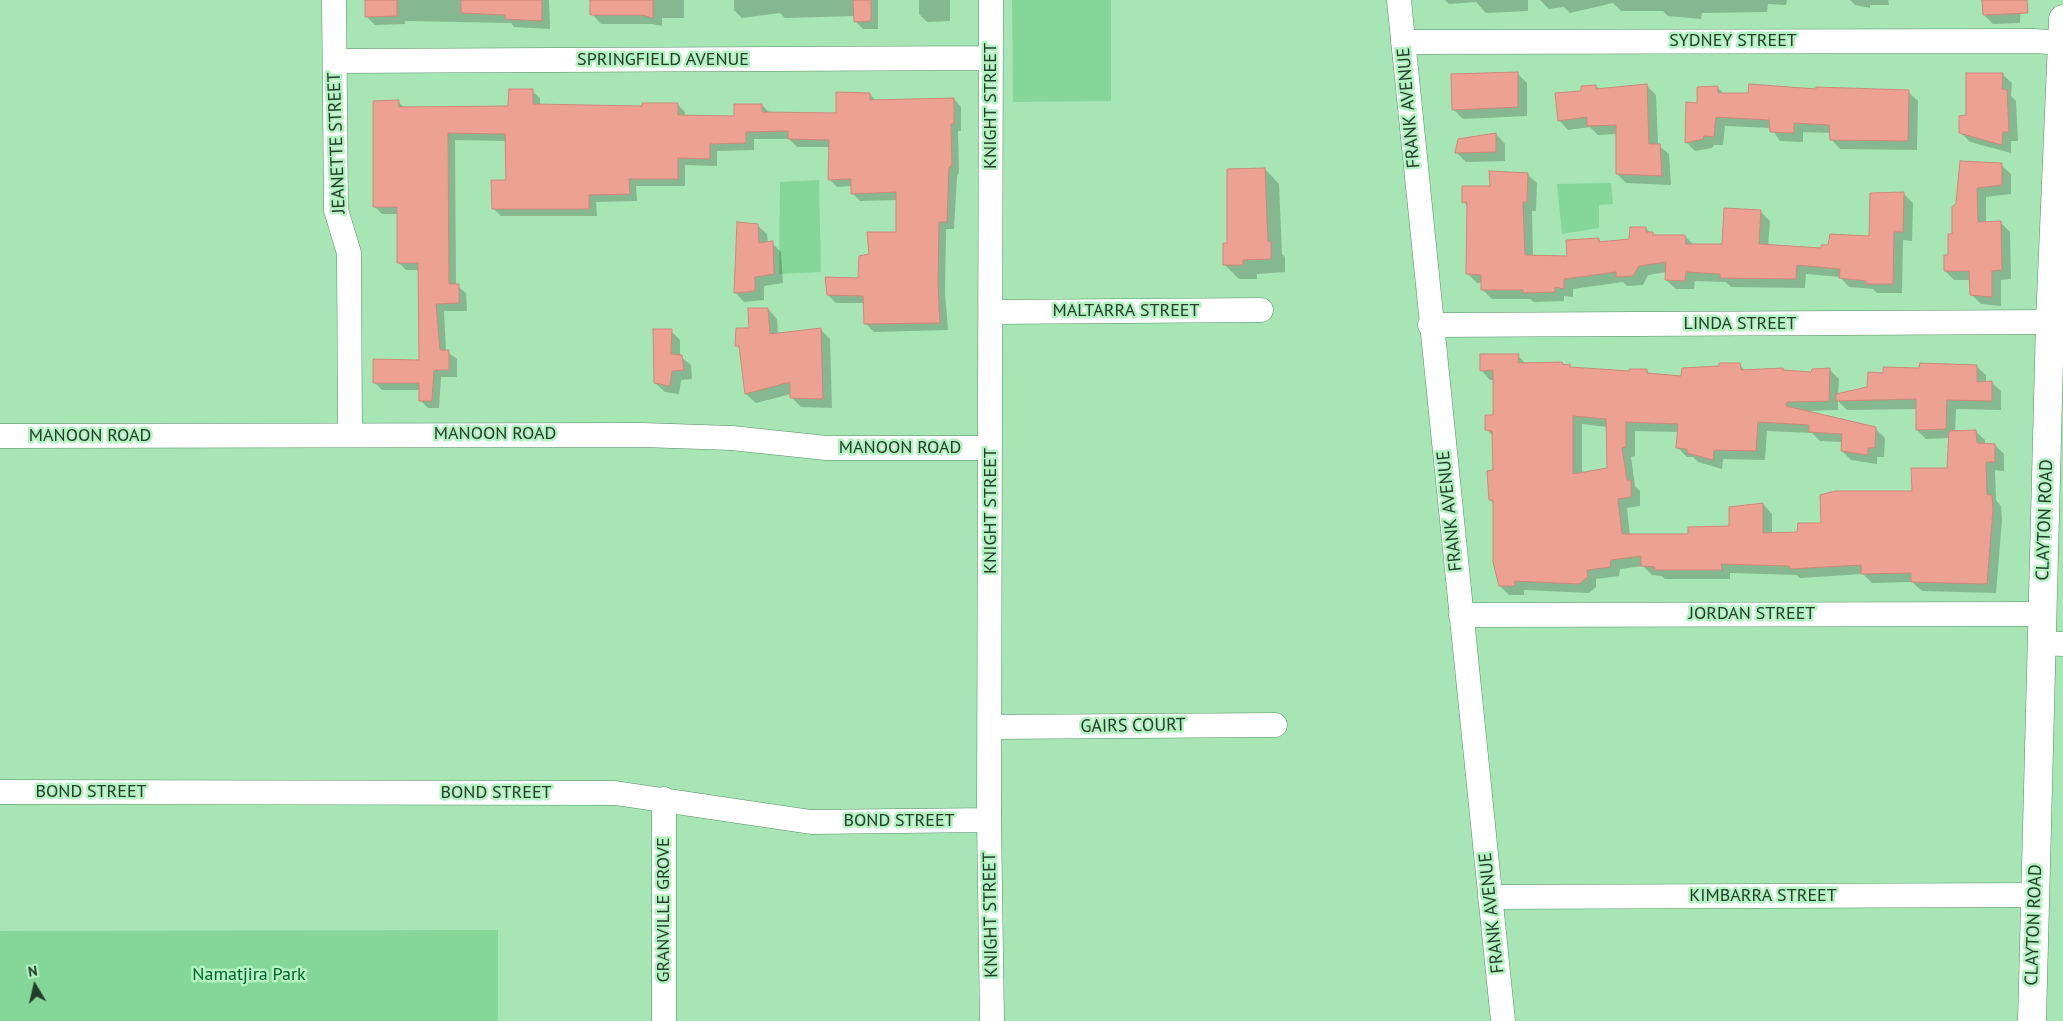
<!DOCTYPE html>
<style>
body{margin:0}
#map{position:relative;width:2063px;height:1021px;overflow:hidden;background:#a7e5b5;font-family:"PT Sans",sans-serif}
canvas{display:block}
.north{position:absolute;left:10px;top:961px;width:50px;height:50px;-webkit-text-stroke:4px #b4f2c2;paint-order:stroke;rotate:351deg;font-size:14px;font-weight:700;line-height:20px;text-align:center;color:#233c2a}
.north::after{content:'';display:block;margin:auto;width:18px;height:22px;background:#233c2a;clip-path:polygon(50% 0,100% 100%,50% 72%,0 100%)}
</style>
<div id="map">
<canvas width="2063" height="1021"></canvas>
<div class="north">N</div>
</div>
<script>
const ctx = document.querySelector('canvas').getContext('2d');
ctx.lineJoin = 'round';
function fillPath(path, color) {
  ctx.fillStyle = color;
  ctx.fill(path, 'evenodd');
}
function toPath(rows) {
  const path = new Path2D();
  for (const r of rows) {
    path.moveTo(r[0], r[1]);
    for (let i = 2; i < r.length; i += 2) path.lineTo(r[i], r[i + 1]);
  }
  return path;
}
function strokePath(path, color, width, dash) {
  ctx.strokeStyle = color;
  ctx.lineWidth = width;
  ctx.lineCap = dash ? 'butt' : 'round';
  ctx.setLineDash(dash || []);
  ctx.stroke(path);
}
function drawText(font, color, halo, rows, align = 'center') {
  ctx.font = font + ' "PT Sans",sans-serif';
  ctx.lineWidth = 5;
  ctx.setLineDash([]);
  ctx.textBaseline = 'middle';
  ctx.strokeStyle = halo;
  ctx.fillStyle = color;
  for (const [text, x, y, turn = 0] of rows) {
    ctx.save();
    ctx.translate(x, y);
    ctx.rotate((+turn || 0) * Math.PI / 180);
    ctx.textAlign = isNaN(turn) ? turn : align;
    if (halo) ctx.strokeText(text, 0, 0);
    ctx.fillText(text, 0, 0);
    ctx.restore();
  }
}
const green = toPath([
 [1012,0,1111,0,1111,101,1013,102],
 [819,180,821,272,779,274,780,182],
 [1611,183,1613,204,1599,205,1599,228,1562,234,1557,184],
 [498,930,498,1021,0,1021,0,931]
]);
const shadow = toPath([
 [366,0,549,0,550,29,514,27,511,23,405,21,405,24,375,25,367,17],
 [591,0,684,0,684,18,662,18,662,26,652,24,601,24,592,14],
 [734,0,878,0,878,29,863,29,855,21,855,16,785,18,780,13,742,18,734,10],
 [919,0,950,0,950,21,927,22,919,14],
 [1445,0,1528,0,1528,11,1486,13,1476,2,1449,4],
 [1540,0,1787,0,1786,5,1768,4,1767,12,1702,13,1701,19,1668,16,1663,11,1621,11,1613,3,1570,13,1564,7,1549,9],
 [1850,0,1888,0,1889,5,1870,5,1870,8,1855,5],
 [1983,0,2021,0,2020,23,1993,24,1984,15],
 [1518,74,1527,83,1527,116,1463,119,1453,109],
 [2002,74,2012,83,2011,96,2016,101,2018,141,2011,141,2011,153,1970,142,1960,132,1967,117],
 [1596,86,1600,90,1647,86,1656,95,1658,145,1669,154,1671,185,1626,183,1617,174,1617,134,1598,135,1590,127,1568,130,1559,120,1582,92],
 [1718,88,1724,94,1817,91,1908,92,1918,101,1917,150,1840,149,1831,139,1831,133,1803,132,1803,142,1780,141,1771,128,1725,126,1723,145,1714,145,1712,148,1695,151,1686,142,1698,104],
 [532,91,540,98,540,106,643,107,677,104,685,112,685,117,735,117,762,105,770,113,837,114,870,94,876,101,954,99,961,107,961,131,958,131,959,173,957,176,954,229,946,229,945,293,948,330,874,332,866,324,865,303,836,303,828,295,859,279,870,255,897,233,897,200,860,201,852,193,852,186,837,187,829,179,830,147,797,147,789,139,754,139,754,150,717,151,717,166,685,165,685,186,636,186,637,201,596,202,597,216,501,216,493,208,508,181,507,141,455,140,456,285,466,293,467,311,444,311,446,351,457,359,457,377,441,377,439,408,428,408,420,400,420,390,382,390,374,382,420,361,419,270,406,270,398,262,398,214,382,214,374,206,398,102,405,108,510,107],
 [1496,134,1505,144,1505,161,1466,162,1457,153],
 [2001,165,2011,174,2011,194,1986,197,1986,223,2001,223,2010,232,2011,279,2001,280,2001,306,1981,304,1971,294,1971,280,1954,280,1945,271,1953,235,1953,207],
 [1265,169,1279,184,1282,254,1285,257,1285,272,1257,274,1257,279,1239,279,1225,265],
 [1527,174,1537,183,1536,211,1532,211,1533,257,1568,257,1598,239,1602,243,1630,240,1645,228,1656,237,1685,236,1694,245,1723,246,1760,211,1770,221,1768,246,1822,250,1870,238,1904,194,1913,203,1912,241,1903,240,1902,293,1877,293,1873,289,1849,287,1840,277,1806,274,1805,288,1731,287,1726,282,1695,281,1694,289,1676,289,1666,280,1667,272,1648,275,1643,285,1627,286,1623,282,1573,289,1573,297,1564,296,1564,301,1534,302,1530,299,1492,299,1482,289,1482,283,1477,283,1467,273,1468,207,1464,202,1491,187],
 [757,225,767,234,768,243,772,243,781,252,783,283,764,286,764,300,744,302,735,292],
 [768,309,777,319,778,334,821,330,830,339,832,408,801,407,791,397,791,394,756,403,746,394,741,350,737,346],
 [671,331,680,340,680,356,691,365,692,379,681,380,679,394,665,392,655,383],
 [1518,356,1526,364,1562,363,1572,368,1630,373,1646,370,1651,375,1683,378,1739,364,1746,371,1813,373,1829,369,1839,379,1838,394,1868,388,1884,374,1920,369,1976,366,1986,375,1986,382,1991,382,2001,391,2001,410,1956,409,1955,432,1975,431,1985,440,1985,445,1995,445,2004,454,2004,471,1995,470,1996,500,2001,506,2002,520,1996,593,1922,591,1912,582,1872,583,1863,574,1800,578,1797,575,1730,573,1730,579,1665,579,1662,576,1652,575,1643,566,1620,569,1619,576,1596,579,1596,587,1589,593,1524,590,1524,595,1509,595,1500,586,1494,504,1490,500,1494,471,1493,436,1487,430,1494,416,1494,380,1490,380,1481,370],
 [1838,401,1847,410,1917,409,1917,430,1926,439,1950,438,1948,469,1913,493,1798,533,1772,534,1772,514,1763,504,1730,527,1690,535,1630,536,1627,508,1640,506,1640,491,1635,486,1631,457,1635,456,1635,431,1679,432,1678,448,1687,457,1693,457,1698,462,1722,469,1723,459,1765,460,1767,431,1812,433,1820,441,1842,442,1842,451,1851,460,1877,464,1877,457,1884,457,1885,438,1875,428,1805,411,1838,410],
 [1582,424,1607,427,1608,469,1582,473]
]);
const building = toPath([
 [365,0,397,0,397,16,365,17,365,0],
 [461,0,542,0,542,21,505,19,505,15,461,13,461,0],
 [590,0,653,0,653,18,642,15,590,15,590,0],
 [853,0,871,0,871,21,854,22,853,0],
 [1982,0,2027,0,2028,13,1983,15,1982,0],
 [1518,72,1518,107,1452,110,1451,74,1518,72],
 [1966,73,2003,73,2002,89,2007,90,2009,132,2003,132,2002,145,1959,133,1959,116,1966,115,1966,73],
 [1647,84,1649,144,1660,144,1662,176,1616,174,1616,125,1587,126,1587,117,1558,121,1555,93,1581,91,1581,86,1596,85,1596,89,1647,84],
 [1749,84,1816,89,1816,87,1909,90,1908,141,1830,140,1829,125,1794,123,1794,133,1770,132,1769,120,1716,117,1714,137,1704,136,1703,139,1685,143,1686,102,1697,103,1697,87,1718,86,1718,93,1748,93,1749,84],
 [509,89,533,89,533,104,642,106,642,103,678,103,678,115,734,116,734,104,762,104,762,112,836,113,836,92,870,93,870,100,954,98,954,124,951,124,952,165,949,168,947,222,939,222,938,285,940,323,864,324,863,296,827,295,825,277,858,278,859,256,869,254,867,232,896,232,896,192,851,194,851,179,828,180,829,140,788,139,788,131,746,132,746,143,710,144,710,159,678,158,678,179,629,179,630,194,589,195,589,209,492,209,491,180,506,180,505,134,448,133,449,284,459,284,459,303,436,304,440,350,449,350,449,370,434,370,432,401,419,401,419,383,373,383,373,359,419,360,418,263,397,263,397,207,373,207,373,101,399,100,399,107,508,106,509,89],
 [1496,133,1496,152,1455,153,1458,139,1496,133],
 [1960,161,2002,163,2002,185,1977,188,1978,222,2001,221,2002,270,1992,271,1992,297,1970,295,1969,271,1944,271,1944,255,1948,255,1948,234,1952,234,1952,207,1956,203,1960,161],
 [1265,168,1268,241,1271,242,1271,259,1243,260,1243,265,1223,265,1223,243,1227,243,1227,169,1265,168],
 [1489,171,1528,173,1527,202,1523,202,1525,255,1567,256,1566,240,1599,238,1599,242,1629,239,1630,227,1646,227,1646,232,1653,232,1653,235,1685,235,1686,244,1722,244,1724,208,1761,210,1759,244,1821,248,1821,245,1828,245,1830,234,1869,236,1870,193,1904,192,1903,232,1894,232,1893,284,1866,284,1866,281,1839,278,1840,269,1797,265,1796,279,1720,278,1720,274,1686,272,1685,281,1665,280,1666,262,1639,266,1633,276,1616,277,1616,272,1564,279,1564,289,1555,287,1555,292,1523,293,1523,290,1481,290,1481,275,1466,274,1467,202,1462,203,1462,186,1490,186,1489,171],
 [737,222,758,224,759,243,773,241,774,274,755,277,755,291,734,293,737,222],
 [748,308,768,308,770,334,821,328,823,399,790,398,790,382,745,394,739,346,735,346,736,328,749,328,748,308],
 [653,329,672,329,671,354,682,355,684,370,672,371,670,386,654,383,653,329],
 [1480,354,1519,354,1518,363,1562,362,1563,365,1570,364,1570,367,1629,371,1629,369,1647,369,1647,373,1681,376,1682,368,1719,366,1719,363,1740,363,1741,370,1783,368,1783,370,1811,372,1812,369,1830,368,1829,401,1787,402,1786,406,1876,427,1875,448,1868,448,1868,455,1841,451,1842,434,1809,432,1809,425,1758,422,1756,451,1714,450,1713,460,1687,453,1687,449,1676,448,1678,424,1626,422,1626,447,1622,448,1627,480,1631,480,1631,497,1618,499,1622,534,1688,534,1688,527,1729,526,1729,507,1763,503,1763,533,1797,532,1798,523,1821,523,1820,495,1835,491,1912,491,1911,468,1947,468,1949,431,1976,430,1977,443,1995,444,1995,462,1986,462,1987,495,1992,495,1993,510,1987,584,1911,582,1911,573,1861,574,1861,565,1790,569,1789,566,1721,564,1722,570,1654,570,1655,567,1641,566,1641,556,1611,560,1610,567,1587,570,1588,577,1579,584,1515,581,1515,586,1499,586,1493,562,1493,500,1489,500,1487,471,1493,470,1492,431,1485,430,1485,415,1493,415,1493,370,1480,371,1480,354],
 [1573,416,1606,419,1607,468,1573,474,1573,416],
 [1920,363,1977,365,1977,382,1992,381,1992,401,1947,400,1946,429,1916,430,1916,399,1836,401,1836,394,1867,387,1868,372,1883,373,1883,367,1919,368,1920,363]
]);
const street = toPath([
 [334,0,336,210,349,253,350,434],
 [991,0,989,820,992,1021],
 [1399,0,1503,1021],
 [1403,42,2034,41,2063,43],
 [335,61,991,58],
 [992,312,1261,310],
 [1430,325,2050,322],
 [0,436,642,435,732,438,826,448,990,448],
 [1461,615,2042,614],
 [2041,643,2063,644],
 [991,727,1275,725],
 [0,792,615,793,811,822,989,820],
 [664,799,664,1021],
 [1490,897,2035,895]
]);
const primary = toPath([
 [2032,1021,2050,322,2063,19]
]);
const streetNames = [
 ["SYDNEY STREET",1733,41],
 ["SPRINGFIELD AVENUE",663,60],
 ["KNIGHT STREET",991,106,-90],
 ["FRANK AVENUE",1409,108,-95],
 ["JEANETTE STREET",337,143,-92],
 ["MALTARRA STREET",1126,311],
 ["LINDA STREET",1740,324],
 ["MANOON ROAD",495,434],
 ["MANOON ROAD",90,436],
 ["MANOON ROAD",900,448],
 ["KNIGHT STREET",991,511,-90],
 ["FRANK AVENUE",1450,511,-96],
 ["CLAYTON ROAD",2045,520,-88],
 ["JORDAN STREET",1752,614],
 ["GAIRS COURT",1133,726,-1],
 ["BOND STREET",91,792],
 ["BOND STREET",496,793],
 ["BOND STREET",899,821],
 ["KIMBARRA STREET",1763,896],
 ["GRANVILLE GROVE",664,910,-90],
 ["FRANK AVENUE",1492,913,-96],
 ["KNIGHT STREET",991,915,-91],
 ["CLAYTON ROAD",2034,925,-88]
];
const parkNames = [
 ["Namatjira Park",249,975]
];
fillPath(green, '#85d699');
fillPath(shadow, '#0003');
fillPath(building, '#eca193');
strokePath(building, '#cf877a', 1);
strokePath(street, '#538e63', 25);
strokePath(primary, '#538e63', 29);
strokePath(street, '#fff', 24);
strokePath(primary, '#fff', 28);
drawText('18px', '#233c2a', '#b4f2c2', streetNames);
drawText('18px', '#01622d', '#b4f2c2', parkNames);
</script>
